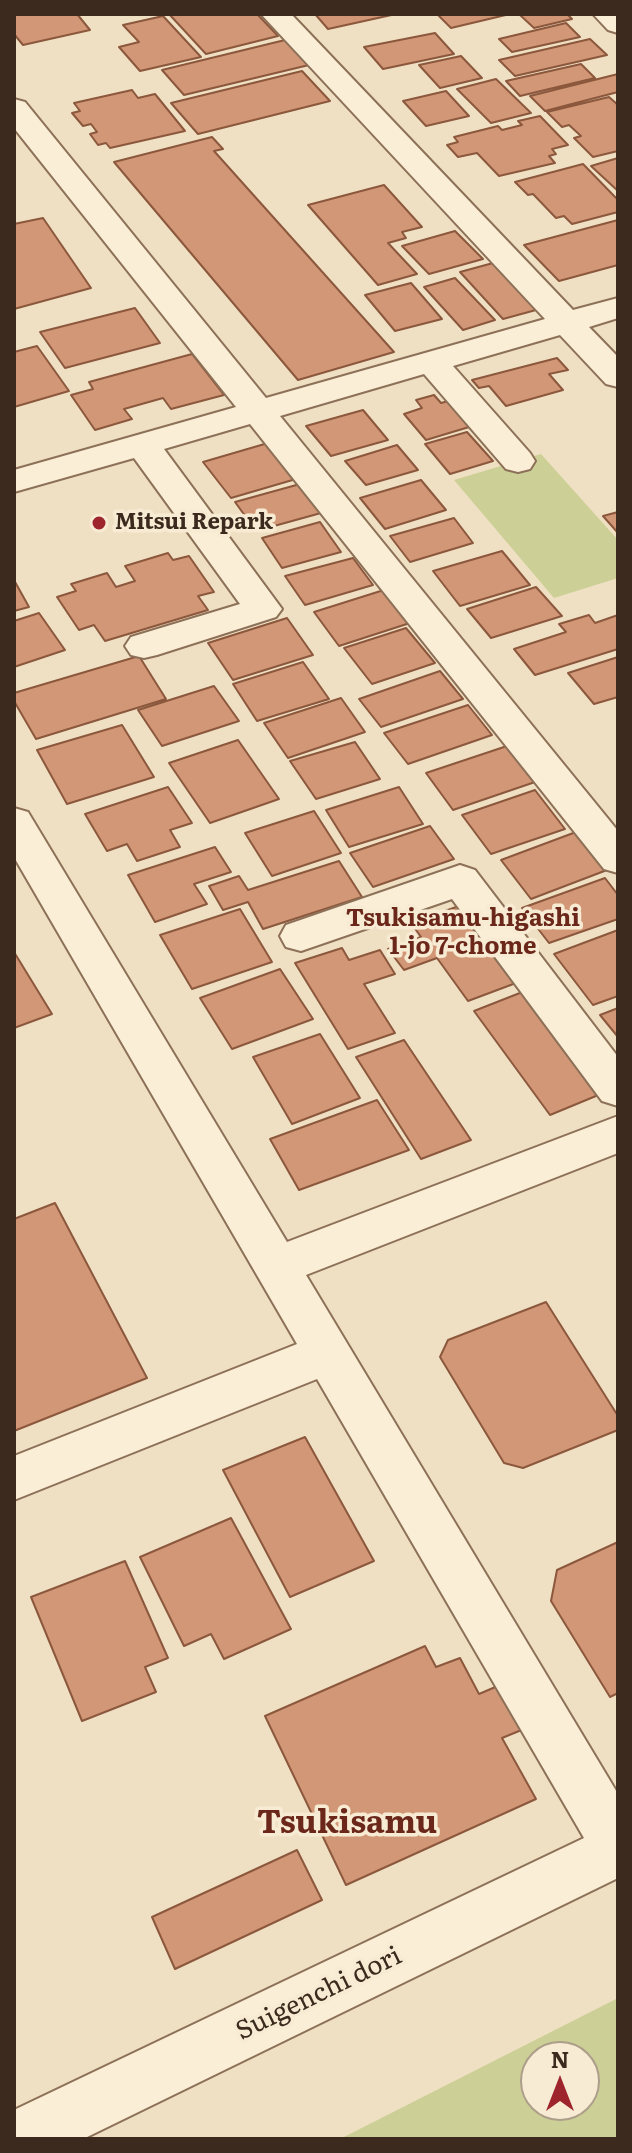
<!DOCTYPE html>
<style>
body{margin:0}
#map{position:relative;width:632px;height:2153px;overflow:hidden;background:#f0e0c3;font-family:Literata,serif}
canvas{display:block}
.frame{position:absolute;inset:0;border:16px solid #3b2a1d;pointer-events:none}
.north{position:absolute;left:520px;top:2041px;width:80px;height:80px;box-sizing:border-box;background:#f7ebd3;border:2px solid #ac9e8a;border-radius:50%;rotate:0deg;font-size:22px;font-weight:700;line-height:32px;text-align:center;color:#3b2a1d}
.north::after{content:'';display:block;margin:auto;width:28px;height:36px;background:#9e252c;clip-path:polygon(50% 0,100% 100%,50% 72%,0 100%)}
</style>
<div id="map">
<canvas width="632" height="2153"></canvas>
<div class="frame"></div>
<div class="north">N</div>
</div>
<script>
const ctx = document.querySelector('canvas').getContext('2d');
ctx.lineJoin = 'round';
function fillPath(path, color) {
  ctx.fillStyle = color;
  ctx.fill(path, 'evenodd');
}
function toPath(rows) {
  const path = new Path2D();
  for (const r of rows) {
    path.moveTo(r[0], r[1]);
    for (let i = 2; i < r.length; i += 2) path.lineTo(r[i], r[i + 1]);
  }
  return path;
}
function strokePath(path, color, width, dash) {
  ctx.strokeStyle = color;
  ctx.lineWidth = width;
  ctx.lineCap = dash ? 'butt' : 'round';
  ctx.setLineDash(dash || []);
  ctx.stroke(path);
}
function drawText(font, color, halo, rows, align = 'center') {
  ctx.font = font + ' Literata,serif';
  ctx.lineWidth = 7;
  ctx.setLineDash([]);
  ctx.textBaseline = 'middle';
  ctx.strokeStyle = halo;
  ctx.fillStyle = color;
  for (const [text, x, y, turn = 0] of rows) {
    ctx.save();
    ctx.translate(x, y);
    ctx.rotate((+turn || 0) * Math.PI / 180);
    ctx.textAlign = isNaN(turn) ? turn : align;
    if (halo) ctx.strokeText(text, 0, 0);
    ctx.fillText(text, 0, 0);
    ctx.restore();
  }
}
const green = toPath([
 [541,454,618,540,618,578,554,598,454,480],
 [618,1998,618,2139,340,2139],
 [536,2057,584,2057,584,2105,536,2105]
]);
const building = toPath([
 [14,14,77,14,90,30,23,45,14,34,14,14],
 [169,14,257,14,278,36,206,54,169,14],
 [315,14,396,14,328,29,315,14],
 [437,14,510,14,451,28,437,14],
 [567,14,572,19,534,28,520,15,567,14],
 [163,16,201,57,140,71,119,47,139,42,123,25,163,16],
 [566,23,580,37,512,52,499,39,566,23],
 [435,33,454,54,383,69,364,47,435,33],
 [590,39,607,55,515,76,499,60,590,39],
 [285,40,309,65,184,95,162,70,285,40],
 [461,56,482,78,440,88,419,65,461,56],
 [581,64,595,78,520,96,506,81,581,64],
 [302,71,330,101,198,134,171,103,302,71],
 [618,74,618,92,545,111,530,96,618,74],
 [496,79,531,113,491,123,457,89,496,79],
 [132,90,138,98,155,94,185,131,110,148,106,143,98,145,90,134,97,132,91,124,83,126,72,113,80,111,74,103,132,90],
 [446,91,469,116,426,126,403,101,446,91],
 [609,97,618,105,618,151,593,157,574,138,581,136,569,125,562,127,547,112,609,97],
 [540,116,568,145,552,149,556,154,549,156,555,163,499,176,477,153,458,157,447,145,458,142,454,137,498,126,502,130,522,125,518,121,540,116],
 [212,137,223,149,214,151,394,352,298,380,114,162,212,137],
 [618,158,618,191,591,166,618,158],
 [583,164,618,200,618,212,572,224,564,216,556,218,533,194,528,195,515,182,583,164],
 [384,185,422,227,402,232,406,238,388,243,417,274,378,285,308,205,384,185],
 [43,218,91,288,14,309,14,224,43,218],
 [618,220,618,265,559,281,524,245,618,220],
 [455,231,483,259,429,274,402,246,455,231],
 [493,263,536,310,503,319,460,272,493,263],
 [455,278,495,320,463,330,424,287,455,278],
 [411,283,442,319,395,331,365,295,411,283],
 [135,308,160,343,65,368,40,332,135,308],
 [37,346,69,391,14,407,14,352,37,346],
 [192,354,224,395,171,409,163,398,124,409,132,419,95,430,71,395,93,389,89,382,192,354],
 [557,358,568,370,549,374,563,390,506,406,489,386,479,388,472,380,557,358],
 [434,395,441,403,456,399,479,424,426,440,404,414,422,408,416,400,434,395],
 [363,410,388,440,331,456,306,426,363,410],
 [467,432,493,461,450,474,425,444,467,432],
 [268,443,296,479,231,498,203,462,268,443],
 [397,445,418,470,366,485,345,461,397,445],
 [421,480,446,510,385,529,360,498,421,480],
 [300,484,321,513,256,531,235,502,300,484],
 [618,512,618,533,603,516,618,512],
 [454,518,473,543,410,562,390,536,454,518],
 [320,522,341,552,282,568,262,538,320,522],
 [502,551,530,585,460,606,433,571,502,551],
 [168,553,173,560,189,556,214,592,198,596,208,610,105,641,94,625,79,630,57,597,76,591,71,584,107,573,116,587,135,581,125,566,168,553],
 [353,558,373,585,305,605,285,576,353,558],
 [14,580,29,607,14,611,14,580],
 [536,587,562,616,491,638,467,609,536,587],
 [387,589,413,622,339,646,314,612,387,589],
 [39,613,65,650,14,667,14,621,39,613],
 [589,615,595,623,618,615,618,649,535,675,514,649,566,632,559,624,589,615],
 [287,618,313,655,233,680,208,643,287,618],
 [406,628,435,663,372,684,344,648,406,628],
 [139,656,166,699,36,739,14,701,14,693,139,656],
 [618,657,618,697,594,704,568,673,618,657],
 [303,662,329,699,257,721,233,684,303,662],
 [440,671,463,699,381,727,359,699,440,671],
 [214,686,239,721,162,746,138,710,214,686],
 [341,698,365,732,288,758,264,723,341,698],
 [468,705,492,735,408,764,384,733,468,705],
 [122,725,154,777,67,804,37,750,122,725],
 [238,740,279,799,210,823,169,763,238,740],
 [355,742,380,779,316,799,290,761,355,742],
 [510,745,538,781,453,810,426,773,510,745],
 [168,787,192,823,170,830,180,847,137,861,127,844,107,851,85,814,168,787],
 [399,787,423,824,349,847,326,810,399,787],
 [535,790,565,829,491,854,462,815,535,790],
 [314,811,341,853,272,876,245,833,314,811],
 [430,826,454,859,373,887,350,853,430,826],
 [576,832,607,870,531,899,501,860,576,832],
 [215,847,231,872,194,884,207,904,155,922,128,875,215,847],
 [339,861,362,897,263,929,248,902,223,910,209,886,239,876,248,890,339,861],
 [605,878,618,895,618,919,549,943,522,908,605,878],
 [459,906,516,983,468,1001,437,958,404,970,388,949,421,937,411,923,459,906],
 [240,909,272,962,192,989,160,935,240,909],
 [618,930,618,996,593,1005,554,954,618,930],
 [342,948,349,960,380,950,395,974,364,984,395,1033,348,1049,295,963,342,948],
 [14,952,52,1014,14,1028,14,952],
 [280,969,313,1019,232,1049,200,998,280,969],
 [530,989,608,1091,550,1115,474,1011,530,989],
 [618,1008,618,1037,600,1015,618,1008],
 [320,1034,360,1098,292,1124,253,1057,320,1034],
 [404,1040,471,1140,421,1159,356,1057,404,1040],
 [377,1100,409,1150,299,1190,270,1139,377,1100],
 [55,1203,147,1378,14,1431,14,1219,55,1203],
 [546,1302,618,1416,618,1430,523,1468,504,1463,440,1357,448,1340,546,1302],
 [305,1437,374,1561,290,1597,223,1470,305,1437],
 [231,1518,291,1629,224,1659,211,1634,184,1646,140,1557,231,1518],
 [618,1542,618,1693,610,1697,551,1601,557,1570,618,1542],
 [125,1561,168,1658,145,1667,156,1692,82,1721,31,1597,125,1561],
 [425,1646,436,1667,460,1658,479,1694,500,1685,524,1729,502,1738,536,1799,346,1885,265,1716,425,1646],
 [297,1850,322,1900,175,1969,152,1917,297,1850]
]);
const minor = toPath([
 [261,14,291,14,573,310,618,298,618,318,589,327,618,357,618,387,606,384,560,335,453,366,530,453,535,461,530,469,518,472,506,469,424,374,280,416,618,831,618,873,604,869,250,424,164,449,282,609,276,617,157,655,144,658,131,655,125,646,131,637,240,604,134,458,14,492,14,470,236,407,14,128,14,99,25,102,266,398,545,319,261,14],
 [593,14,618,14,618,33,608,30,593,14],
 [14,808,28,812,287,1242,618,1116,618,1153,306,1275,618,1794,618,1878,83,2139,14,2139,14,2110,584,1838,317,1379,14,1500,14,1456,297,1344,14,857,14,808],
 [460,865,475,870,618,1057,618,1106,602,1101,452,899,301,951,286,947,280,936,286,925,460,865]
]);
const markers = [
 [99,523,8,"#9e252c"]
];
const poiNames = [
 ["Mitsui Repark",115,523]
];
const neighbourhoodNames = [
 ["Tsukisamu-higashi",463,919],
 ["1-jo 7-chome",463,947]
];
const nearStreetnames = [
 ["Suigenchi dori",319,1994,-26]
];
const nearQuarternames = [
 ["Tsukisamu",347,1824]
];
fillPath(green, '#cccf96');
fillPath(building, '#d19776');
strokePath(building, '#8c583d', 2);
strokePath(minor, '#8c7158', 4);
fillPath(minor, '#fbeed6');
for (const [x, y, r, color] of markers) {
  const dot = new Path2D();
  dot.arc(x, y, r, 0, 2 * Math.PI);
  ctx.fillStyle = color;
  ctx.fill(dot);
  strokePath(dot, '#f7ebd3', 3);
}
drawText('bold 22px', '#3b2a1d', '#f7ebd3', poiNames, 'left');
drawText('bold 24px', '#6a271a', '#f7ebd3', neighbourhoodNames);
drawText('26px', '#3b2a1d', '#f7ebd3', nearStreetnames);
drawText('bold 32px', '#6a271a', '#f7ebd3', nearQuarternames);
</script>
